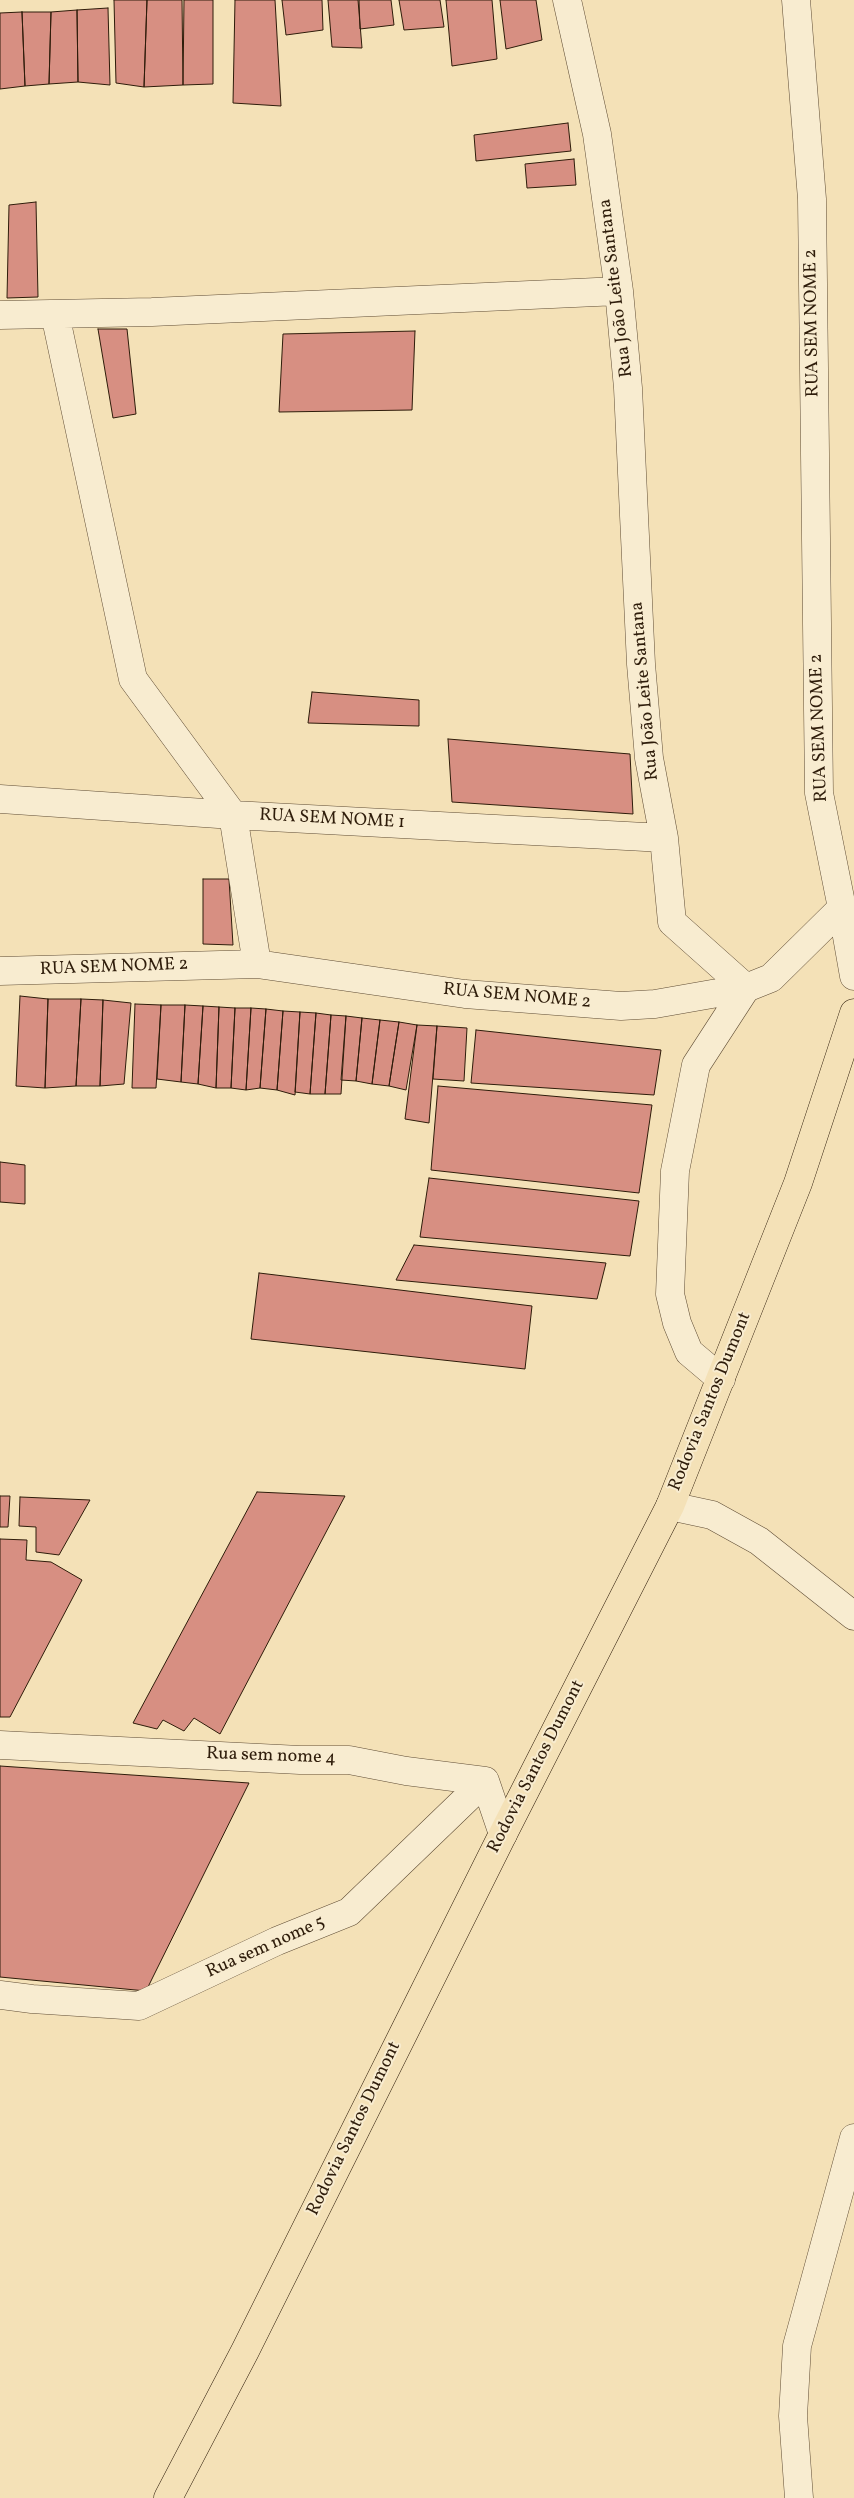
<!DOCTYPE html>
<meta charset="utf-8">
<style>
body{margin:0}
canvas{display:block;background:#f4e1b7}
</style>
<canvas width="854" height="2498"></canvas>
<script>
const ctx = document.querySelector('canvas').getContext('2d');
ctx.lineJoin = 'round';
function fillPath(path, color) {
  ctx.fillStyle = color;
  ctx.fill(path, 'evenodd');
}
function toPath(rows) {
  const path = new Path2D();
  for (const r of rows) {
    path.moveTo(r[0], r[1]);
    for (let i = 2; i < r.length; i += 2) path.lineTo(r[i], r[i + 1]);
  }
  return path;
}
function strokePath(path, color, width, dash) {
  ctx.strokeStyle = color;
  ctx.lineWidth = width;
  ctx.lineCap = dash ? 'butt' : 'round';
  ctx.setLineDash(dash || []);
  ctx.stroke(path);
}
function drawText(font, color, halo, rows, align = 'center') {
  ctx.font = font + ' Vollkorn,serif';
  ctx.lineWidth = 4;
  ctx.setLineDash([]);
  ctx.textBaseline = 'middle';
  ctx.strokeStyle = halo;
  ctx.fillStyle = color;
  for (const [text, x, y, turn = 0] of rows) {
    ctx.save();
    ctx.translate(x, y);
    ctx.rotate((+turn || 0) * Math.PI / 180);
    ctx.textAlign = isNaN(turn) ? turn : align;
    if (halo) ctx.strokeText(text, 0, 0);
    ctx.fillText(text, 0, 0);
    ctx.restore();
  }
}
const building = toPath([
 [114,0,147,0,144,87,116,83,114,0],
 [147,0,182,0,183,85,144,87,147,0],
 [184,0,213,0,213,84,183,85,184,0],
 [235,0,275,0,281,106,233,103,235,0],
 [282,0,322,0,323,30,286,35,282,0],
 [328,0,358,0,362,48,332,47,328,0],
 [359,0,391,0,394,25,360,29,359,0],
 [399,0,440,0,444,27,404,30,399,0],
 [446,0,492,0,497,59,452,66,446,0],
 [500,0,536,0,542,40,506,49,500,0],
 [108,8,110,85,78,82,77,10,108,8],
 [77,10,78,82,49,84,51,12,77,10],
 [22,12,25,86,0,89,0,13,22,12],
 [22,12,51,12,49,84,25,86,22,12],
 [568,123,571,151,476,161,474,135,568,123],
 [574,159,576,185,527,188,525,164,574,159],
 [36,202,38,297,7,298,9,205,36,202],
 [98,329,127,329,136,414,113,418,98,329],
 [415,331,412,410,279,412,283,334,415,331],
 [312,692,419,700,419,726,308,723,312,692],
 [448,739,630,754,633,814,452,802,448,739],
 [203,879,229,879,233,945,203,944,203,879],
 [20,996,48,999,45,1088,16,1086,20,996],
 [48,999,81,999,76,1086,45,1088,48,999],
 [81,999,103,1000,100,1086,76,1086,81,999],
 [103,1000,131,1003,124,1084,100,1086,103,1000],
 [135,1004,161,1005,156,1088,132,1088,135,1004],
 [161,1005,185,1005,181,1082,157,1079,161,1005],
 [185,1005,203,1006,198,1084,181,1082,185,1005],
 [203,1006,219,1007,216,1088,198,1084,203,1006],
 [219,1007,235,1008,231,1088,216,1088,219,1007],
 [235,1008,251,1008,246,1090,231,1088,235,1008],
 [251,1008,266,1009,260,1088,246,1090,251,1008],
 [266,1009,283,1011,277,1090,260,1088,266,1009],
 [283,1011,300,1012,295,1095,277,1090,283,1011],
 [300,1012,316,1013,310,1094,295,1092,300,1012],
 [316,1013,331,1015,325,1094,310,1094,316,1013],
 [331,1015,346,1016,341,1094,325,1094,331,1015],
 [346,1016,362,1018,356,1081,341,1080,346,1016],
 [362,1018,380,1020,372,1084,356,1081,362,1018],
 [380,1020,399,1022,389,1086,372,1084,380,1020],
 [399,1022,417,1025,406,1090,389,1086,399,1022],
 [417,1025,437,1026,429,1123,405,1119,417,1025],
 [437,1026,467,1028,464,1081,433,1079,437,1026],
 [476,1030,661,1050,654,1095,471,1083,476,1030],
 [438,1086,652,1105,639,1193,431,1170,438,1086],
 [0,1162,25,1165,25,1204,0,1202,0,1162],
 [429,1178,639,1201,630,1256,420,1237,429,1178],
 [414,1245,606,1263,597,1299,396,1280,414,1245],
 [259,1273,532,1306,525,1369,251,1339,259,1273],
 [257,1492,345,1496,220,1734,194,1718,184,1731,163,1720,157,1729,133,1723,257,1492],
 [0,1496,10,1496,8,1527,0,1527,0,1496],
 [20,1497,90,1500,59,1555,36,1552,36,1527,19,1526,20,1497],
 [0,1539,27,1540,26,1560,51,1562,82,1580,10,1717,0,1717,0,1539],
 [0,1766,249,1783,146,1991,0,1977,0,1766]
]);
const street = toPath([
 [567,0,597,134,619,291,628,388,641,664,649,758,664,838,672,922,746,988,696,1065,675,1171,670,1294,677,1323,689,1352,721,1379],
 [55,314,133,679,233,815,257,964],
 [0,315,152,312,619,291],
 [0,799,233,815,664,838],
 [842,908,854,976],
 [0,971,257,964,465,994,621,1006,655,1004,746,988,771,978,842,908,819,793,812,199,796,0],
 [670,1506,712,1515,759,1541,854,1616],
 [0,1745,300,1760,349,1760,406,1771,485,1781,503,1834],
 [0,1995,32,1999,139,2006,277,1941,349,1912,485,1781],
 [799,2498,793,2416,797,2346,854,2138]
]);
const highway = toPath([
 [168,2498,245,2351,503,1834,670,1506,798,1183,854,1013]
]);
const streetNames = [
 ["Rua João Leite Santana",617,288,-97],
 ["RUA SEM NOME 2",813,323,-91],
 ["Rua João Leite Santana",646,691,-95],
 ["RUA SEM NOME 2",820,728,-92],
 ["RUA SEM NOME 1",332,820,3],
 ["RUA SEM NOME 2",114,968,-2],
 ["RUA SEM NOME 2",517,997,5],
 ["Rodovia Santos Dumont",711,1402,-68],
 ["Rua sem nome 4",271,1757,2],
 ["Rodovia Santos Dumont",537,1767,-63],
 ["Rua sem nome 5",266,1948,-24],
 ["Rodovia Santos Dumont",355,2129,-64]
];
fillPath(building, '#d78f82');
strokePath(building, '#2e1c0a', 1);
strokePath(street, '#604d35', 29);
strokePath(highway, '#2e1c0a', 29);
strokePath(street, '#f8ecd0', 28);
strokePath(highway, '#f4e1b7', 28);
drawText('18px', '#2e1c0a', '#f8ecd0', streetNames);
</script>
